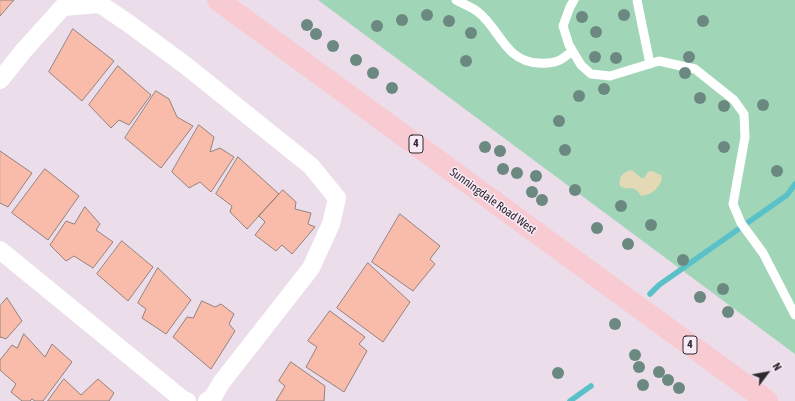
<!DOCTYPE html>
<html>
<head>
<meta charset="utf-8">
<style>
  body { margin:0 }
  #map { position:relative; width:795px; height:401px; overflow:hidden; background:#ebddea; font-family:"Asap Condensed",sans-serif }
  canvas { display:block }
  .north { position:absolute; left:747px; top:353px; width:40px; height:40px; -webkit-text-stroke:3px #f8ebf8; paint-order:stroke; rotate:58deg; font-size:11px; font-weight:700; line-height:16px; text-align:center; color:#2f2a2f }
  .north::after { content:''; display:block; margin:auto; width:14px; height:18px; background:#2f2a2f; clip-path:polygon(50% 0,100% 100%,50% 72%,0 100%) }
</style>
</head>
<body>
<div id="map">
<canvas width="795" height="401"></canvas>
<div class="north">N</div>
</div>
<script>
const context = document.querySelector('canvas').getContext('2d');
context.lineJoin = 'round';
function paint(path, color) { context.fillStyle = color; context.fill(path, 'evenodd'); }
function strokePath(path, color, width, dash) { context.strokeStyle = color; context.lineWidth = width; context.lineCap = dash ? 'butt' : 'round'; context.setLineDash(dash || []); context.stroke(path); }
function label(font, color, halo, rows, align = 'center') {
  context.font = font + ' "Asap Condensed",sans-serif'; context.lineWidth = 3; context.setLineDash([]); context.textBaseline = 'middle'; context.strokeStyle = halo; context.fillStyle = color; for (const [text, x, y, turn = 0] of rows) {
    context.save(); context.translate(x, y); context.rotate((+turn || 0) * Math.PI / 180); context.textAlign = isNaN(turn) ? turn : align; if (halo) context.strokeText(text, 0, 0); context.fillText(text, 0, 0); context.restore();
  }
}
const green = new Path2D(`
  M318,0H795V354Z`);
const sand = new Path2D(`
  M632,170L641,178H644L648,172L652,171L661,175L662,179C659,188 652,195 641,196C633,183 630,192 620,186C618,178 623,171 632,170Z`);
const stream = new Path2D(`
  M650,294L659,285L787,195L795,184
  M570,401L591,386`);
const building = new Path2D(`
  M0,0H14L0,16Z
  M73,29L114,61L82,101L49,72Z
  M118,66L151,95L129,125L119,120L111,128L89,105Z
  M156,91L169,99L177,117L193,126L161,168L125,138Z
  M199,125L214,137L210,152L220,148L234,157L211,192L200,182L189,188L172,172Z
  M0,151L32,173L8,207L0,203Z
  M238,157L279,194L247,229L230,212L232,206L216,194Z
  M45,169L79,196L48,240L12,213Z
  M283,190L296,202L295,209L311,213L308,224L315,227L292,254L282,245L276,251L255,235L265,222L259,216Z
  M85,207L100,224L96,230L113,242L93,268L74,256L66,261L50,245L66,221L74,224Z
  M400,214L440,246L430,259L435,264L413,291L372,262Z
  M122,241L153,267L128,301L97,274Z
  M368,263L410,302L383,342L337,308Z
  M158,268L191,300L166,334L142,318L146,309L138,303Z
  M7,298L22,321L6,339L1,337L0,338V306Z
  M202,301L215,307L221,304L234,314L229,324L235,331L211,369L173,337L187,317L193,318Z
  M330,311L365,337L359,344L367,351L344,392L306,367L317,347L308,341Z
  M24,334L45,357L52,344L72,362L43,401H35L32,399L30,401H22L11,392L16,384L0,370V360L12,345L17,348Z
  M291,362L325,386L324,401H276L285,386L279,381Z
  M64,379L81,395L98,379L114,393L109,401H48Z`);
const service = new Path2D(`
  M456,0C463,4 472,7 478,12C500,29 505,62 539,63C555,64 561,61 572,51
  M574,0L570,7L563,26L569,45L581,65L591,74L610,76L659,61L695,69L734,100L744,114L745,137L733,204L741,223L763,253L795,315
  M637,0L650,64`);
const minor = new Path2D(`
  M0,80L25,49L63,7L100,4L128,23L185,65L311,166L337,198L331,224L311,268L221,383L213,397L207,401
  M0,250L182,399L187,401`);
const primary = new Path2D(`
  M218,0L767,401`);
const trees = [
  [427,15],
  [624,15],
  [582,17],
  [402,20],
  [449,21],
  [703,21],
  [307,25],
  [377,26],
  [596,32],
  [471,33],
  [316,34],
  [333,46],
  [595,57],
  [689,57],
  [616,58],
  [356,60],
  [466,61],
  [373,73],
  [685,73],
  [392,88],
  [604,89],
  [579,96],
  [700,98],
  [763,105],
  [724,106],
  [559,121],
  [485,147],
  [724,147],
  [565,150],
  [500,151],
  [503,169],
  [777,171],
  [517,173],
  [536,176],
  [575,190],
  [532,192],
  [542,200],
  [621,206],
  [651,225],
  [597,228],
  [628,244],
  [683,260],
  [723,289],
  [700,297],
  [728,312],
  [615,324],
  [635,355],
  [639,367],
  [659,372],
  [558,373],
  [668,380],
  [643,385],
  [679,388]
];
const shields = [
  [416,144,14],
  [690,345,14]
];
const shieldNames = [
  ["4",416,144],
  ["4",690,345]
];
const streetNames = [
  ["Sunningdale Road West",493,201,36]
];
paint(green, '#a1d5b8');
paint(sand, '#e3d9b4');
strokePath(stream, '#5ac1c9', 5.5);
paint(building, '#fabcaa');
strokePath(building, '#93817c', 1);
strokePath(service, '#fff', 9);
strokePath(minor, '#fff', 18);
strokePath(primary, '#f8cbd2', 22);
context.fillStyle = '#6b8980';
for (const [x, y] of trees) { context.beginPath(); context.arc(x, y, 6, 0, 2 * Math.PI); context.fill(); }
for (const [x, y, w] of shields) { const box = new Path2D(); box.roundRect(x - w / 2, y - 9, w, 18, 3); context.fillStyle = '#f8ebf8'; context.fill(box); strokePath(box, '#2f2a2f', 1); }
label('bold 11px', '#2f2a2f', null, shieldNames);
label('12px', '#2f2a2f', '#f8ebf8', streetNames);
</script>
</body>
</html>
